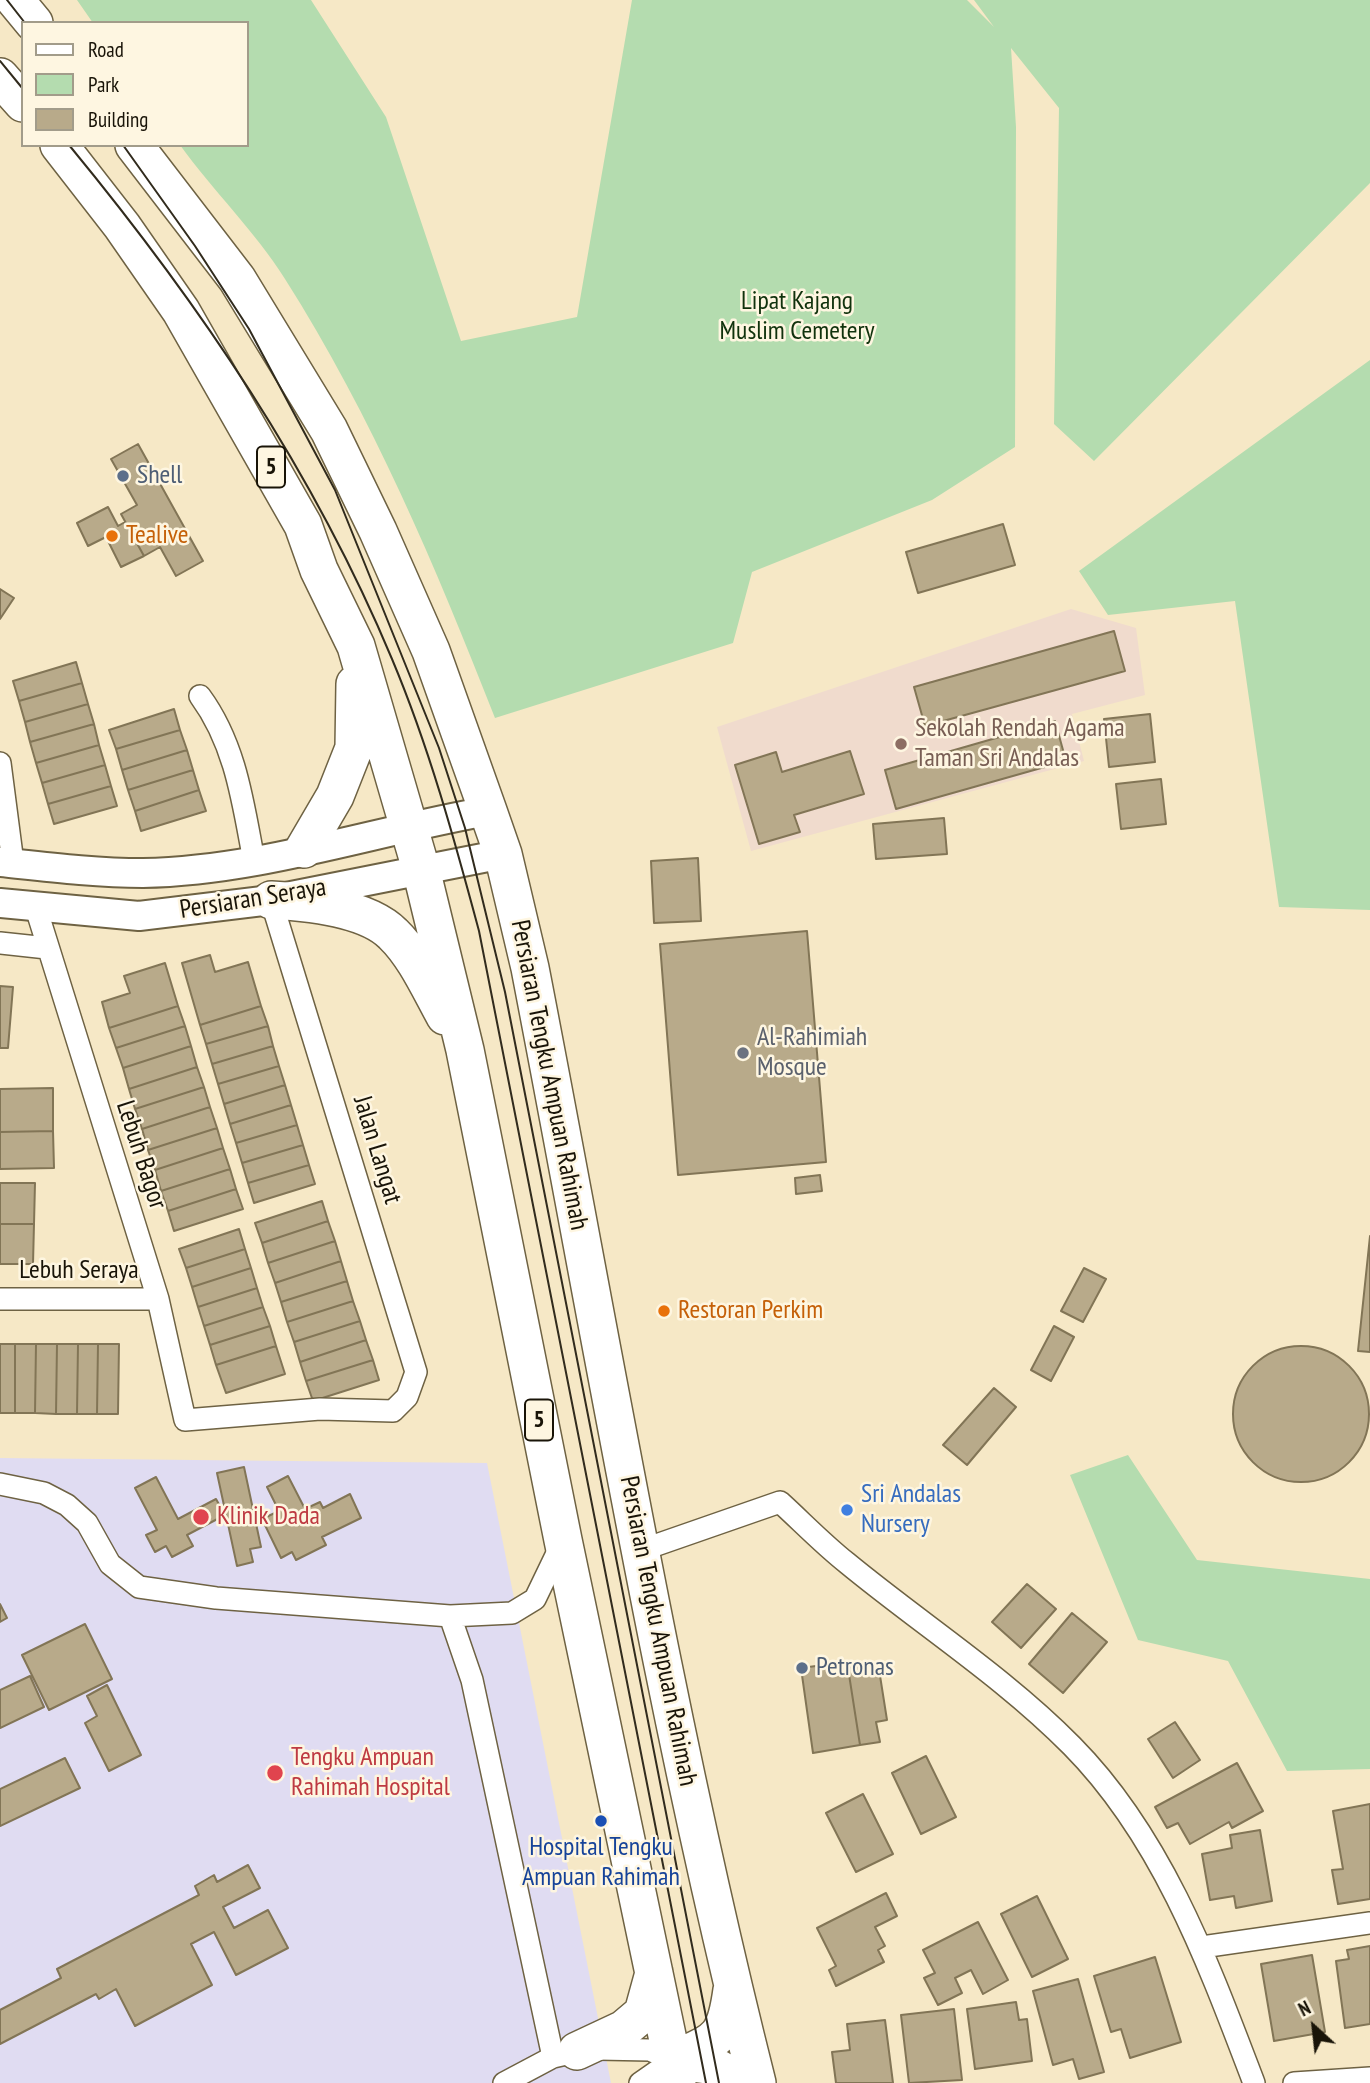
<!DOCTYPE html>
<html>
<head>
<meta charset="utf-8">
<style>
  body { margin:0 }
  #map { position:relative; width:1370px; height:2083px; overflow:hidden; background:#f6e8c6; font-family:"PT Sans Narrow",sans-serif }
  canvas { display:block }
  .legend { position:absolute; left:21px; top:21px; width:228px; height:126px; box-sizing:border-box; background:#fef6e1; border:2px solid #a29c8a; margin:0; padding:9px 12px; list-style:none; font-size:21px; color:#191408 }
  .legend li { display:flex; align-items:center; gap:14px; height:35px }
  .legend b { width:35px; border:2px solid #a29c8a }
  .north { position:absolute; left:1279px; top:1992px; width:70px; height:70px; -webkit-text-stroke:5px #fef6e1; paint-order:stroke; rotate:333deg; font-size:19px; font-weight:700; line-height:28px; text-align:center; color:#191408 }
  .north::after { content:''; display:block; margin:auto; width:24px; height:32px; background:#191408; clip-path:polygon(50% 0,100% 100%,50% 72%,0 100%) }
</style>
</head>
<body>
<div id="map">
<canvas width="1370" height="2083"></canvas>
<ul class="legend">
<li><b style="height:9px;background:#fff"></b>Road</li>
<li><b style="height:19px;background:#b4dcaf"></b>Park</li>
<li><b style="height:19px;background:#b8aa8a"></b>Building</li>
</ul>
<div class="north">N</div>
</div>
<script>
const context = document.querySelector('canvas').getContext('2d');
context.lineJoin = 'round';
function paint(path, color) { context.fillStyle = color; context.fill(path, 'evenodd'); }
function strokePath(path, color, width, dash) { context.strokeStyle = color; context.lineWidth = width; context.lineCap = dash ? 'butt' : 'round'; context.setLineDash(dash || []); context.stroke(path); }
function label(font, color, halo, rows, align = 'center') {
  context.font = font + ' "PT Sans Narrow",sans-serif'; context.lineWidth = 5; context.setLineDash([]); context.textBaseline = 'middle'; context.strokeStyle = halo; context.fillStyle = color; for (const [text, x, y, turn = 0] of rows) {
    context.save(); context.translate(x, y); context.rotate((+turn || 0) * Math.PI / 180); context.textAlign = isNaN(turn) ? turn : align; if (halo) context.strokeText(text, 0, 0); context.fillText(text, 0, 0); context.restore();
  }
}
const education = new Path2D(`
  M1071,609L1136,628L1145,695L1072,714L1084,761L751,851L717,727Z`);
const medical = new Path2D(`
  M0,1458L487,1463L611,2083H0Z`);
const green = new Path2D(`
  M77,0H311L386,117L461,341L577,317L632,0H967L994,27L974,0H1370V183L1094,461L1054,424L1059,108L1011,48L1016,127L1015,447L932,500L752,572L733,643L495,718C436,567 372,416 285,279C255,231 213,191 180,145H247V23H93Z
  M1370,360V910L1279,907L1235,601L1108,615L1079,571Z
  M1128,1455L1197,1560L1370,1579V1769L1287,1771L1228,1661L1138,1640L1070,1475Z`);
const building = new Path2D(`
  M138,444L203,561L176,576L160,547L144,556L121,514L137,505L111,459Z
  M108,507L118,526L125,522L144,556L121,567L106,537L88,546L77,523Z
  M1003,524L1015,565L918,593L906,552Z
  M0,589L14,598L0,619Z
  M1114,631L1125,671L925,726L914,687Z
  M76,662L82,683L19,701L13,681Z
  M82,683L88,704L25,722L19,701Z
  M88,704L94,724L30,742L25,722Z
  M174,709L180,730L116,749L109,730Z
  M1150,714L1155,762L1109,767L1104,719Z
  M1055,721L1066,761L896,809L885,770Z
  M94,724L99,745L36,763L30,742Z
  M180,730L187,750L122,770L116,749Z
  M99,745L105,765L42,783L36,763Z
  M187,750L193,770L128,790L122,770Z
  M850,751L864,794L794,815L800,832L759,844L735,765L776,752L782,772Z
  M105,765L111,786L48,804L42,783Z
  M193,770L199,790L135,811L128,790Z
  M1161,779L1166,824L1121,829L1116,784Z
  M111,786L117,806L54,824L48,804Z
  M199,790L206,811L141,831L135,811Z
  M944,818L947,854L876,859L873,824Z
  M698,858L701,921L654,923L651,861Z
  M807,931L826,1162L678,1175L660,944Z
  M210,955L215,972L248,962L261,1006L200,1025L182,963Z
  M165,963L178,1006L109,1028L102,1002L130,993L124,976Z
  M0,986L13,987L8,1048H0Z
  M178,1006L185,1026L116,1048L109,1028Z
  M261,1006L268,1026L206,1044L200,1025Z
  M185,1026L191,1046L123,1068L116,1048Z
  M268,1026L273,1046L212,1064L206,1044Z
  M191,1046L197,1067L129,1089L123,1068Z
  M273,1046L279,1066L218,1084L212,1064Z
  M279,1066L285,1085L224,1104L218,1084Z
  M197,1067L204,1087L135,1109L129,1089Z
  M285,1085L291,1105L230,1124L224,1104Z
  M204,1087L210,1107L142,1129L135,1109Z
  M53,1088V1131L0,1132V1089Z
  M291,1105L297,1125L236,1143L230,1124Z
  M210,1107L217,1128L148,1150L142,1129Z
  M297,1125L303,1145L242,1163L236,1143Z
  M217,1128L223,1148L155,1170L148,1150Z
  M53,1131L54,1168L0,1169V1132Z
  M303,1145L309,1165L248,1183L242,1163Z
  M223,1148L230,1169L161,1191L155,1170Z
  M309,1165L315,1184L254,1203L248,1183Z
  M230,1169L236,1189L168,1211L161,1191Z
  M820,1175L822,1191L796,1194L795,1178Z
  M0,1183H35L34,1224H0Z
  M236,1189L243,1209L174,1231L168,1211Z
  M322,1201L328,1221L262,1243L255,1223Z
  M328,1221L335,1241L268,1263L262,1243Z
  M0,1224H34L33,1264H0Z
  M239,1229L245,1249L186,1268L179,1249Z
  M1370,1236V1352L1358,1351Z
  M335,1241L341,1261L275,1283L268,1263Z
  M245,1249L251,1268L192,1287L186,1268Z
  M341,1261L347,1281L281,1302L275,1283Z
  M251,1268L257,1288L198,1307L192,1287Z
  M1084,1268L1106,1279L1083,1322L1061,1311Z
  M347,1281L353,1301L287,1322L281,1302Z
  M257,1288L263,1307L204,1326L198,1307Z
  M353,1301L360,1321L294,1342L287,1322Z
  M263,1307L270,1326L210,1345L204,1326Z
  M360,1321L366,1340L300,1362L294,1342Z
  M270,1326L276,1346L216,1365L210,1345Z
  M1054,1326L1074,1337L1051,1381L1031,1370Z
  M366,1340L373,1360L306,1381L300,1362Z
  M0,1344H15V1413H0Z
  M15,1344H36L35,1413H15Z
  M36,1344H57L56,1414L35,1413Z
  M57,1344H78L77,1414H56Z
  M78,1344H98L97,1414H77Z
  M98,1344H119L118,1414H97Z
  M276,1346L285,1374L226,1393L216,1365Z
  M1233 1414a68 68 0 1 1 136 0a68 68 0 1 1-136 0Z
  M373,1360L379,1380L313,1401L306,1381Z
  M994,1388L1016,1407L967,1465L943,1445Z
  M244,1467L261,1547L250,1549L253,1562L237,1566L217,1473Z
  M288,1476L305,1509L320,1502L323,1508L350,1494L361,1518L322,1537L326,1545L296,1560L292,1552L281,1558L262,1519L279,1511L267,1487Z
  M156,1477L178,1519L216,1499L225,1515L187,1535L193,1546L172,1557L166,1546L155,1552L146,1535L157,1530L135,1488Z
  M1027,1584L1056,1609L1021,1648L992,1622Z
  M0,1604L7,1618L0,1622Z
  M1072,1613L1107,1642L1063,1693L1029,1664Z
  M85,1624L112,1679L49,1710L22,1655Z
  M878,1663L887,1720L876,1722L880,1742L860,1745L848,1668Z
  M831,1664L832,1670L848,1668L860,1745L813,1753L801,1668Z
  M30,1676L44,1707L0,1728V1690Z
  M107,1685L141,1755L109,1771L85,1723L97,1716L87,1696Z
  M1175,1722L1200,1760L1173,1778L1148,1739Z
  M926,1756L956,1817L921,1834L892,1773Z
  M65,1758L80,1788L0,1826V1789Z
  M1237,1763L1263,1811L1232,1828L1229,1822L1190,1844L1178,1823L1167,1828L1155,1807Z
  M863,1794L893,1854L856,1872L826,1813Z
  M1370,1804V1899L1338,1904L1332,1870L1343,1869L1333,1811Z
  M1260,1830L1272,1901L1236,1908L1234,1896L1210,1900L1202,1854L1232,1848L1230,1835Z
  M248,1865L260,1888L223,1907L234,1928L268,1910L288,1948L236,1975L214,1932L191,1944L212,1985L135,2026L116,1989L99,1999L96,1994L0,2044V2010L61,1978L57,1969L199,1895L195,1886L214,1875L217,1882Z
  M886,1893L897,1916L875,1927L885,1946L878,1950L884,1962L836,1986L829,1970L836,1966L817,1928Z
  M1037,1896L1068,1959L1032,1977L1001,1914Z
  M978,1922L1008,1980L983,1994L971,1970L955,1978L962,1993L938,2005L924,1978L935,1973L923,1950Z
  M1370,1946V2024L1345,2028L1336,1961L1349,1959L1347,1950Z
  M1312,1955L1325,2032L1274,2041L1261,1964Z
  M1155,1957L1181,2042L1130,2058L1121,2029L1111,2032L1094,1976Z
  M1078,1979L1104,2072L1079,2079L1073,2059L1053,2065L1033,1991Z
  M1016,2002L1019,2020L1027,2019L1032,2061L975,2069L967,2009Z
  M954,2009L962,2080L909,2083L901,2015Z
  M885,2020L893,2083H836L832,2052L850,2050L847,2024Z`);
const street = new Path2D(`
  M200,696C236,745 243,803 254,861
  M0,763L13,863
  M36,908L158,1299L185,1420L320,1409L393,1411L407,1397L416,1372L271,900
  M0,943L47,948
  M0,1299H158
  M0,1484L44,1493L67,1505L87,1523L110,1564L139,1587L216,1598L450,1616L512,1613L535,1599L562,1543
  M642,1550L780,1502C802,1522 823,1544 847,1563C921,1624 1004,1677 1072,1746C1163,1838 1209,1965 1254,2083
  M450,1616L472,1680L553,2057
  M1202,1947L1370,1923
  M598,2049L650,2050L673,2060L640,2083
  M504,2083L553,2057L566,2054
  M1294,2083L1370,2078`);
const secondary = new Path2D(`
  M0,862C47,867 96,873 143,873C259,871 374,831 488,811
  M0,903L139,916L271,900L503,854`);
const highway = new Path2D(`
  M15,0L34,23
  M0,77L23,103
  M59,145L122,226L181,311L303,525L319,570L356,646L421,869L465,1050L563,1540L677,2083
  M134,145L237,279L329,430L378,531L431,651L488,811L503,854L530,968C602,1340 664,1715 757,2083
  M304,849L335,796L354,748L355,684
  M271,900C307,902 366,907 393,934C415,955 430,989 445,1016
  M577,2051L624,2029L643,2013L654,1973
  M673,2060C717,2040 725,2041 732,1990
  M673,2060L714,2066L743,2083`);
const tram = new Path2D(`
  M7,0L25,23
  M0,61L23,89
  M69,145C199,303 313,470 392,659C429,747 454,838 479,931L706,2083
  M123,145L195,246L249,329L335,490L439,748L465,828L505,992L719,2083`);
const markers = [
  [123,476,7,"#5c6f8a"],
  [112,536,7,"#e8710a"],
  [901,744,7,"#8d6e63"],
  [743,1053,7,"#6b7280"],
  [664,1311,7,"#e8710a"],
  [847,1510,7,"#3f7fe0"],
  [201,1517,9,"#e0444e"],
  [802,1668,7,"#5c6f8a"],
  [275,1773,9,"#e0444e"],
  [601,1821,7,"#1a4fb4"]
];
const shields = [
  [271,467,28],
  [539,1420,28]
];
const shieldNames = [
  ["5",271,467],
  ["5",539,1420]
];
const parkNames = [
  ["Lipat Kajang",797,302],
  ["Muslim Cemetery",797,332]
];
const serviceNames = [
  ["Shell",137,476],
  ["Petronas",816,1668]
];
const foodNames = [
  ["Tealive",126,536],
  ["Restoran Perkim",678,1311]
];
const educationNames = [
  ["Sekolah Rendah Agama",915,729],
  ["Taman Sri Andalas",915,759]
];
const streetNames = [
  ["Persiaran Seraya",253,899,-9],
  ["Persiaran Tengku Ampuan Rahimah",549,1075,79],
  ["Jalan Langat",377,1150,73],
  ["Lebuh Bagor",141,1155,72],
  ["Lebuh Seraya",79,1271],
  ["Persiaran Tengku Ampuan Rahimah",658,1631,79]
];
const worshipNames = [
  ["Al-Rahimiah",757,1038],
  ["Mosque",757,1068]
];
const shopNames = [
  ["Sri Andalas",861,1495],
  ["Nursery",861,1525]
];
const healthNames = [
  ["Klinik Dada",217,1517],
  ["Tengku Ampuan",291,1758],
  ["Rahimah Hospital",291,1788]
];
const transitNames = [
  ["Hospital Tengku",601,1848],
  ["Ampuan Rahimah",601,1878]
];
paint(education, '#f0dbcd');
paint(medical, '#e0dcf2');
paint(green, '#b4dcaf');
paint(building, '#b8aa8a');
strokePath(building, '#827556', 2);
strokePath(street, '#6e6243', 24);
strokePath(secondary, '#6e6243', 32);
strokePath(highway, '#6e6243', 40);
strokePath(street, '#fff', 21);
strokePath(secondary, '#fff', 28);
strokePath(highway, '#fff', 37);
strokePath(tram, '#312b1d', 2);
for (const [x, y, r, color] of markers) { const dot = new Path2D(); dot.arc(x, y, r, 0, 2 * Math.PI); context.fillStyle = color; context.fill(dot); strokePath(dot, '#fef6e1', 2.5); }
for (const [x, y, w] of shields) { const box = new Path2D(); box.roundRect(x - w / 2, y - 20.5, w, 41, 5); context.fillStyle = '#fef6e1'; context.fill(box); strokePath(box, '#191408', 2); }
label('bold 24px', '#191408', null, shieldNames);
label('26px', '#10320c', '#fef6e1', parkNames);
label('26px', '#4e5e75', '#fef6e1', serviceNames, 'left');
label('26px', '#c56008', '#fef6e1', foodNames, 'left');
label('26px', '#785e54', '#fef6e1', educationNames, 'left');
label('26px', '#191408', '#fef6e1', streetNames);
label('26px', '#5b616d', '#fef6e1', worshipNames, 'left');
label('26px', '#366cbe', '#fef6e1', shopNames, 'left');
label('26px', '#be3a42', '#fef6e1', healthNames, 'left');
label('26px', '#164399', '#fef6e1', transitNames);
</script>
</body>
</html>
